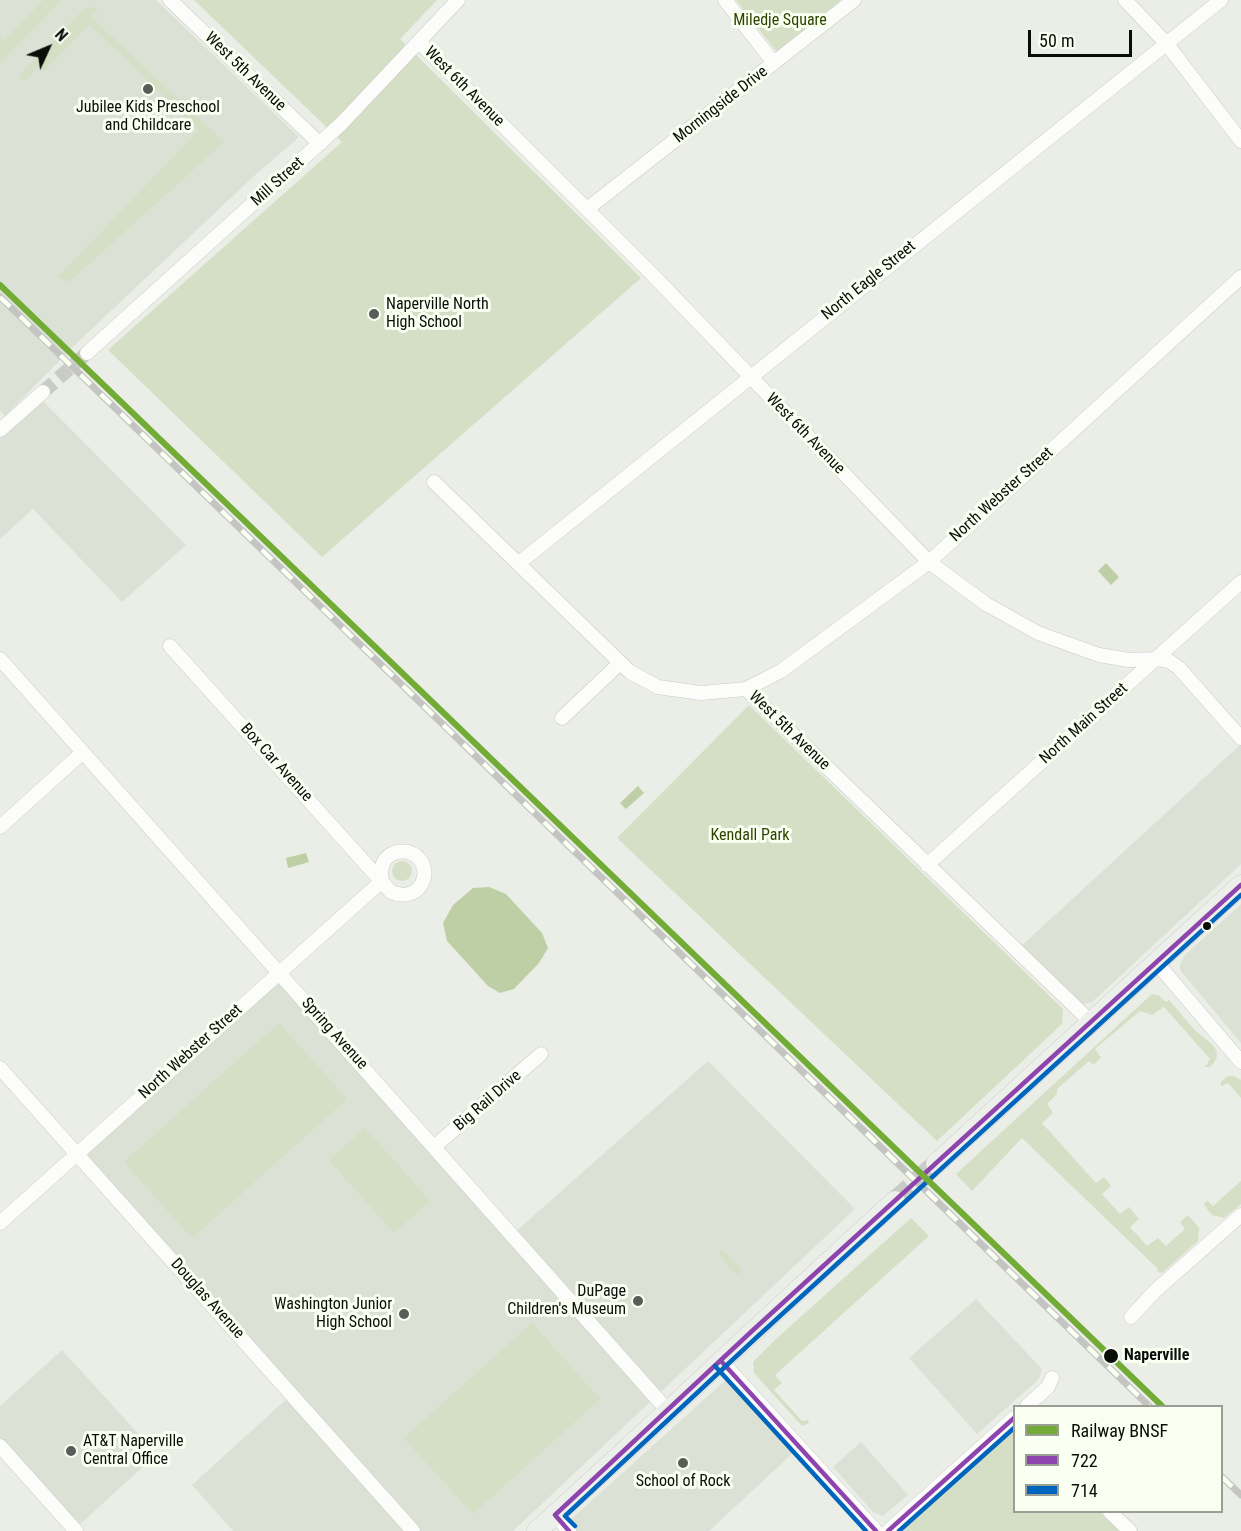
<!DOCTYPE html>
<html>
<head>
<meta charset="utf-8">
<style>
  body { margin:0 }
  #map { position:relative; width:1241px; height:1531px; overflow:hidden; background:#ebeee7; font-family:"Roboto Condensed",sans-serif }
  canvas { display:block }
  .legend { position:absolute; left:1013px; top:1405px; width:210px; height:108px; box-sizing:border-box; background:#f9fff1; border:2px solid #9a9e94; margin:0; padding:8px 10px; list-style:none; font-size:18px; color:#0b0d09 }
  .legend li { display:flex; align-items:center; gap:12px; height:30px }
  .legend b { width:30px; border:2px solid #9a9e94 }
  .north { position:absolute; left:18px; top:18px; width:60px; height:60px; -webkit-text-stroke:4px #f9fff1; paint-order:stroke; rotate:46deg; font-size:16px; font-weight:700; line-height:24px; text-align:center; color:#0b0d09 }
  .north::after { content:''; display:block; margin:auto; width:21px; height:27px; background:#0b0d09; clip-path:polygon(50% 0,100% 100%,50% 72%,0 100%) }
  .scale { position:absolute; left:1028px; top:30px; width:104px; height:27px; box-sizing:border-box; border:3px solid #0b0d09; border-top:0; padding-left:8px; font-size:18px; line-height:21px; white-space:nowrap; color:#0b0d09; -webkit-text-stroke:4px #f9fff1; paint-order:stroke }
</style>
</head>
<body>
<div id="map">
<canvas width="1241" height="1531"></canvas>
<ul class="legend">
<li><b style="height:8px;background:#72ab35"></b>Railway BNSF</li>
<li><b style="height:8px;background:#8e44ad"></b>722</li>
<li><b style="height:8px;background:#0065bd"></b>714</li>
</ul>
<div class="north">N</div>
<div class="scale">50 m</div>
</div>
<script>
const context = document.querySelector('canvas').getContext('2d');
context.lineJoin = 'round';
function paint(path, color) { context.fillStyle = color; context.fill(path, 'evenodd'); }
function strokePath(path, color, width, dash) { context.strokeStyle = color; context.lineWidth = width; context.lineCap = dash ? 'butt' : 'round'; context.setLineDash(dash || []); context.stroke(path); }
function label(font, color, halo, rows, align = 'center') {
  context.font = font + ' "Roboto Condensed",sans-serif'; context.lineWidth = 6; context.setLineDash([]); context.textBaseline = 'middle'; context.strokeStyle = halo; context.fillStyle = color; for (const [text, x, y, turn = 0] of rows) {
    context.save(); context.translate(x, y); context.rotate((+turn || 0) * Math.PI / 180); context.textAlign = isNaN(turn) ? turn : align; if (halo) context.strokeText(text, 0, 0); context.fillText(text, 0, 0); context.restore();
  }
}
const built = new Path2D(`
  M0,0H156L299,137L254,176L80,340L5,416L0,411Z
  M42,400L186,545L122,602L33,509L0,539V438Z
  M1241,744V864L1092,1002L1083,1004L1019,948Z
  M1241,904V1043L1180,970V964L1186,954Z
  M281,973L513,1234L708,1061L855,1209L513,1531H233L192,1485L292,1394L79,1153Z
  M976,1299L1042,1369L1039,1379L977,1434L909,1358Z
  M62,1350L157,1454L76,1528L0,1443V1406Z
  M728,1378L793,1453L709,1531H558Z
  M861,1442L908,1495L883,1516L873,1512L833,1467Z`);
const green = new Path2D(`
  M43,0H62L0,63V36L5,40Z
  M194,0H437L400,39L641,278L322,557L108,350L342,142Z
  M736,0H841L777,52Z
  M90,7L98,9L91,17L224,142L70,281H65L58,277L199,130L89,24L45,70L44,71L39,66L25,80H20V75L80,13Z
  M749,705L1063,1009L1062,1024L937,1141L617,838Z
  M392 871a10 10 0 1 1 20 0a10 10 0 1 1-20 0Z
  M1152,994L1158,995L1166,1002L1169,1000C1177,1009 1184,1018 1192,1027C1202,1039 1230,1049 1210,1067H1205L1210,1059L1164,1007L1152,1015L1140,1011L1095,1049L1101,1058L1093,1065L1089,1061L1057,1089V1094L1047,1104L1053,1113L1042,1123L1096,1183L1104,1177L1111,1186L1102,1194L1120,1214L1129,1207L1139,1219L1130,1227L1147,1246L1158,1238L1166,1246L1185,1229L1180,1222L1188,1215L1199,1228L1198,1241L1162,1273L1156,1271L1158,1269L1022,1138L972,1191L956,1174Z
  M279,1023L347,1099L192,1238L124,1162Z
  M1228,1076H1234L1241,1080V1098L1228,1083L1221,1086V1082Z
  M365,1128L430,1201L394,1233L329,1160Z
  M1241,1181V1204L1224,1218L1212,1215L1204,1205L1205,1202L1208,1201L1213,1206Z
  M911,1218L929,1236L775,1375L782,1383L774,1390L802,1421L808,1420L809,1423L802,1426L754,1373L753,1362L777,1338Z
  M720,1250L724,1251L740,1268V1273L736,1274L720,1256Z
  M532,1323L600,1399L473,1514L404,1438Z
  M1014,1429V1512H1100L1121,1531H904L905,1527Z`);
const water = new Path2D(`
  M1106,563L1119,577L1111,585L1098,571Z
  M638,786L644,793L626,809L620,803Z
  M306,853L309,862L288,868L286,858Z
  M489,887L506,894L542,933L548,948L539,963L514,989L500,993L488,986L447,941L443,923L453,905L473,888Z`);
const streetTunnel = new Path2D(`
  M43,392L87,353`);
const secondaryTunnel = new Path2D(`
  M895,1201L936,1164`);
const street = new Path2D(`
  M170,0L320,144
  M725,0L774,63
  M1125,0L1166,43L1241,141
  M419,42L647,269L929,562L986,604L1038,633L1099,655L1129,660L1157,659L1169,661L1179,668L1241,738
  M587,209L854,0
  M87,353L341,124L458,0
  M0,430L43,392
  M434,482L630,672L658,687L701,693L746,689L781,671L929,562L1241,277
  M519,563L1221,0
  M170,646L391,892C424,906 438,861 408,852C402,851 395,852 390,855C381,861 380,871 382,881
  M0,659L668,1411
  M746,689L1090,1021
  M562,718L620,663
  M0,827L83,752
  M927,865L1241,582
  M1156,962L1241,1062
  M0,1068L413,1531
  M434,1147L541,1054
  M0,1223L382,881
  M1131,1317L1155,1291L1241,1215
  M721,1361L876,1531
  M1027,1406L1048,1387L1052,1378
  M0,1446L76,1531
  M1110,1512L1130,1531
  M555,1515L569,1531
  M888,1531L1014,1418`);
const secondary = new Path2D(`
  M936,1164L1241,885
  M537,1531C658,1422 775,1310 895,1201`);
const rail = new Path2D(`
  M0,297L1149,1406
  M1222,1477L1241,1495`);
const bus1 = new Path2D(`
  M721,1361L876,1531
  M569,1531L555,1515L752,1331L1241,885
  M888,1531L1014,1418`);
const bus2 = new Path2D(`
  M715,1366L866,1531
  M575,1526L565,1516L757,1337L1241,895
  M899,1531L1014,1428`);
const rail1 = new Path2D(`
  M0,285L1162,1406`);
const markers = [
  [148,89,6,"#595c57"],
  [374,314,6,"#595c57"],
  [1207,926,5,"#0b0d09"],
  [638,1301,6,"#595c57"],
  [404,1314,6,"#595c57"],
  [1111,1356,8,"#0b0d09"],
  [71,1451,6,"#595c57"],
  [683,1463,6,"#595c57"]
];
const parkNames = [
  ["Miledje Square",780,21],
  ["Kendall Park",750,836]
];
const streetNames = [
  ["West 5th Avenue",245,72,44],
  ["West 6th Avenue",464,87,45],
  ["Morningside Drive",721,105,-38],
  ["Mill Street",278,182,-42],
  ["North Eagle Street",869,281,-39],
  ["West 6th Avenue",805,434,46],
  ["North Webster Street",1002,495,-42],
  ["North Main Street",1084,724,-42],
  ["West 5th Avenue",789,731,44],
  ["Box Car Avenue",276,763,48],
  ["Spring Avenue",334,1034,48],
  ["North Webster Street",191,1052,-42],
  ["Big Rail Drive",488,1101,-41],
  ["Douglas Avenue",207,1299,48]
];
const poiNames = [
  ["Jubilee Kids Preschool",148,108],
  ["and Childcare",148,126],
  ["Naperville North",386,305,"left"],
  ["High School",386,323,"left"],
  ["DuPage",626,1292,"right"],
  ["Children's Museum",626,1310,"right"],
  ["Washington Junior",392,1305,"right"],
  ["High School",392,1323,"right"],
  ["AT&T Naperville",83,1442,"left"],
  ["Central Office",83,1460,"left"],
  ["School of Rock",683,1482]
];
const stopNames = [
  ["Naperville",1124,1356]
];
paint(built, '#dbe1d4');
paint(green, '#d4dfc5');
paint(water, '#becfa5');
strokePath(streetTunnel, '#c9ccc6', 14, [14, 7]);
strokePath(secondaryTunnel, '#c9ccc6', 20, [20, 10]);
strokePath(street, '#c8cac4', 15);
strokePath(secondary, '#c8cac4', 21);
strokePath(street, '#fcfcfb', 14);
strokePath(secondary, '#edefea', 20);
strokePath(rail, '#c4c5c3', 7);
strokePath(rail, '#f9fff1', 4.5, [14]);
strokePath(bus1, '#8e44ad', 4.5);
strokePath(bus2, '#0065bd', 4.5);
strokePath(rail1, '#72ab35', 6);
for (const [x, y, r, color] of markers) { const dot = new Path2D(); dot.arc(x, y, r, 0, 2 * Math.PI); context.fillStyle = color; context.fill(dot); strokePath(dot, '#f9fff1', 2); }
label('16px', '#2f4301', '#f9fff1', parkNames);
label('16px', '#0b0d09', '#f9fff1', streetNames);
label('16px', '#0b0d09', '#f9fff1', poiNames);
label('bold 16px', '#0b0d09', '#f9fff1', stopNames, 'left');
</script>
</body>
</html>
